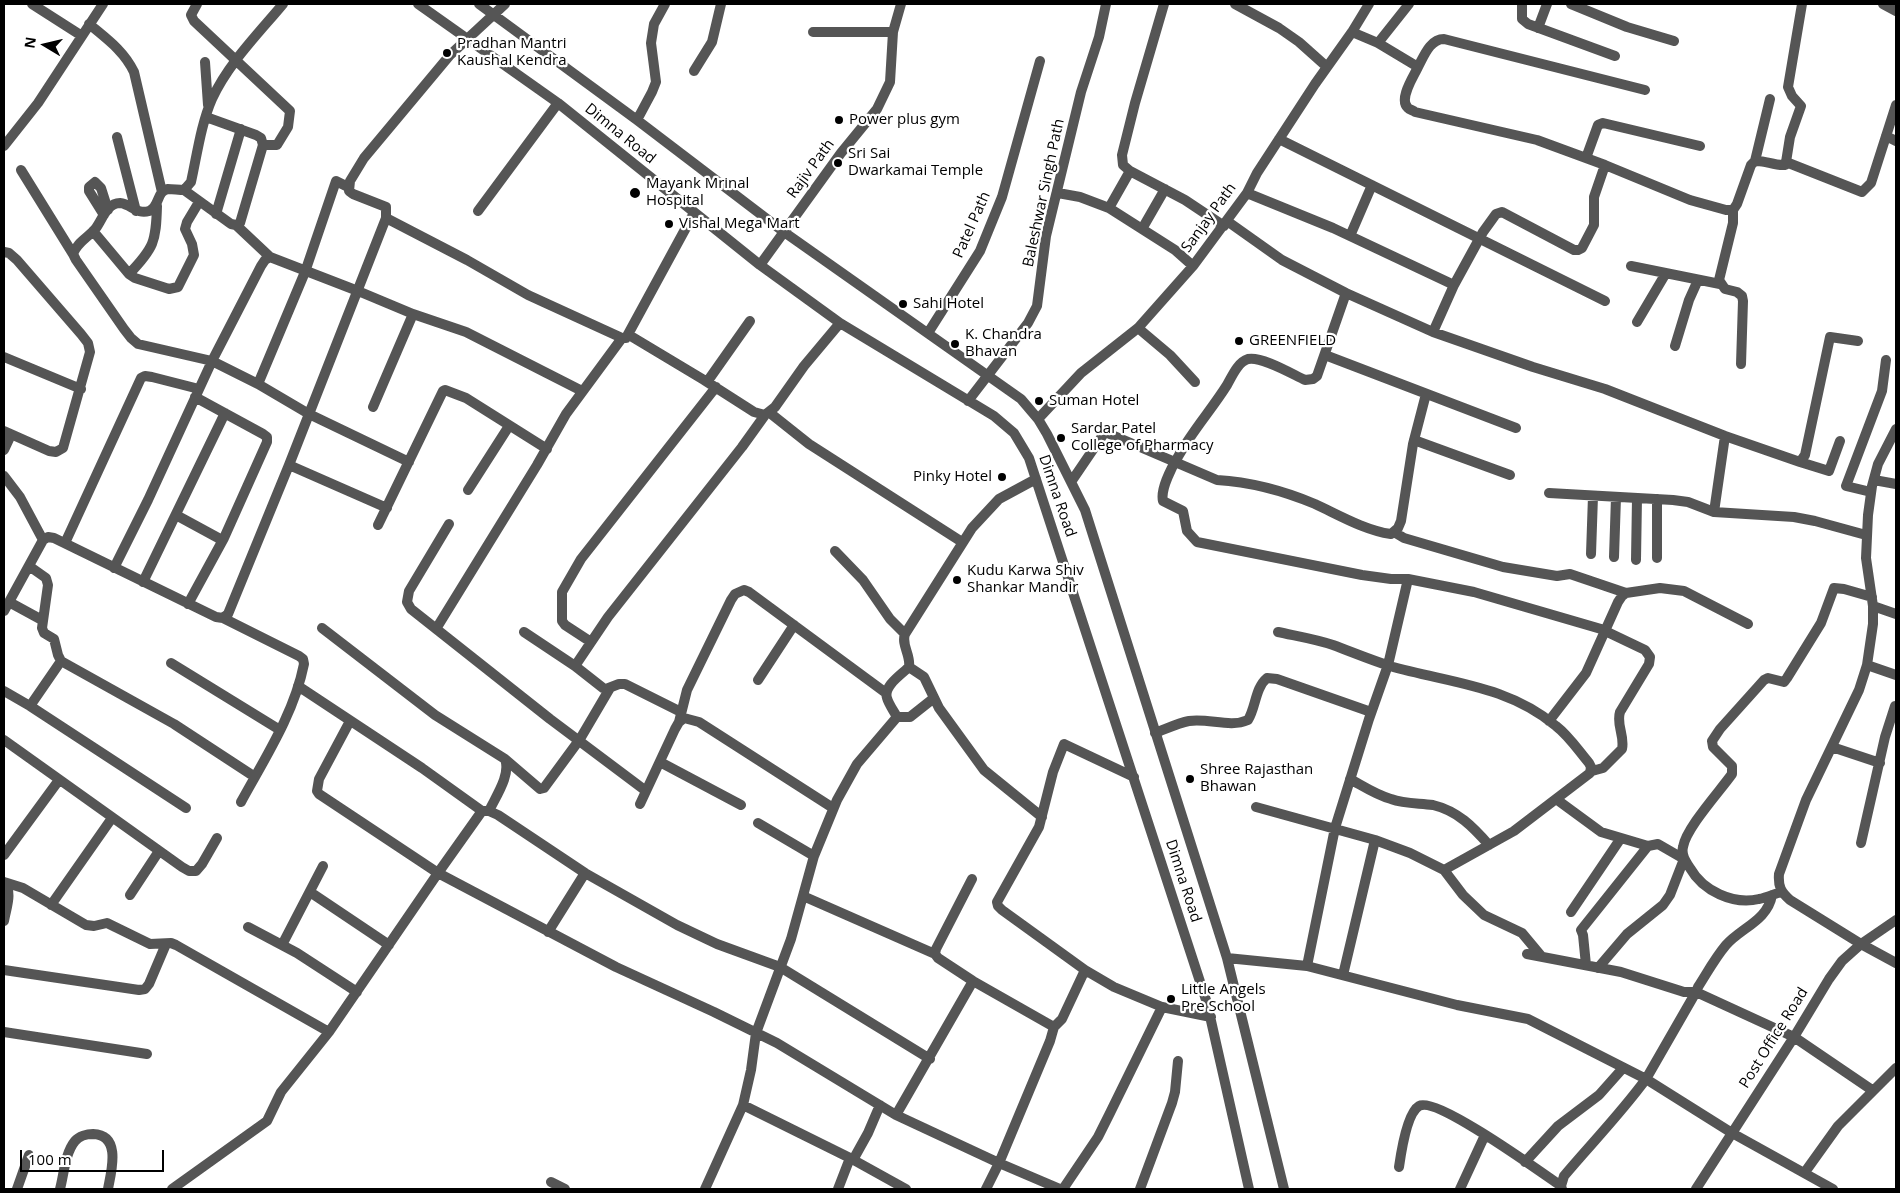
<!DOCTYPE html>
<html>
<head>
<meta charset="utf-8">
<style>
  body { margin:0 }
  #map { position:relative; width:1900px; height:1193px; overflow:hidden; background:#fff; font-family:"Open Sans",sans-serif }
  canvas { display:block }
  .frame { position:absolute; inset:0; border:5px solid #000; pointer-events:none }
  .north { position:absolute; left:20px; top:20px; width:50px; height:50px; -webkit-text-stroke:4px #fff; paint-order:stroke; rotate:279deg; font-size:14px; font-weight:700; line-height:20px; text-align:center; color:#000 }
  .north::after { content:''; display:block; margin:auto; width:18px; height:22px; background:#000; clip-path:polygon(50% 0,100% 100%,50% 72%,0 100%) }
  .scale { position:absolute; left:20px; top:1150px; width:144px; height:22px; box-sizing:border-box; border:2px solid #000; border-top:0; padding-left:6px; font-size:15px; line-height:18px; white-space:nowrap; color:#000; -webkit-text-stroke:4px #fff; paint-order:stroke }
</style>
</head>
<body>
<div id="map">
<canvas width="1900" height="1193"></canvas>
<div class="frame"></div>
<div class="north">N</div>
<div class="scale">100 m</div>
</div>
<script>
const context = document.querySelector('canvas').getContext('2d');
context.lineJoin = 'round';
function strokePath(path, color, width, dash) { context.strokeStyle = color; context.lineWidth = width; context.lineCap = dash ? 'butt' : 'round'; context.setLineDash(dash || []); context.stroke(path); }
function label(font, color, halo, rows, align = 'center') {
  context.font = font + ' "Open Sans",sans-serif'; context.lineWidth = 4.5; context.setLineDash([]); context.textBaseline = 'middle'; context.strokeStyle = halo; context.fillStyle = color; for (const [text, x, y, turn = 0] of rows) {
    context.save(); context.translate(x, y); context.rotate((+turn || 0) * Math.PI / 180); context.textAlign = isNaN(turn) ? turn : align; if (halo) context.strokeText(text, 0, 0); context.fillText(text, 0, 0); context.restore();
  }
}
const minor = new Path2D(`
  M32,4L82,36
  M197,4L191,15L194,21L290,111L288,127L277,145H263
  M283,4C258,34 228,64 212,99C201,124 197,155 191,182L184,190C179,190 173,189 168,189C156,191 160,207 149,211C137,215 131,204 120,203C107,203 102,220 96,228C89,237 77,242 73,254L76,260L124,329L131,338L138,344L212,361L258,384L309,414L409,462
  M418,4L558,103L760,265L840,323L994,416L1014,433L1029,458L1207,1003L1249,1189
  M479,4L637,120L784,232L1021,399L1038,419L1047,434L1085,510L1227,958L1284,1189
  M1164,4L1135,103L1122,155L1123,165L1130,171L1185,200L1224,226
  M1235,4L1279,28L1299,42L1327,67
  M1522,4V19L1528,24L1615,56
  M1571,4L1627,27L1674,41
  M1883,4L1896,11
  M89,24C107,39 124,51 134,72L162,192
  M1538,28L1547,4
  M813,32H893
  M1352,32L1378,43L1418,67C1414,76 1398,99 1408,108C1410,110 1413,110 1415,112L1537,140L1605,165L1690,200L1726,210H1733L1737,204L1751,165L1755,161C1765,160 1774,166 1785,165L1786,162L1790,137L1801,106L1792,96L1788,87L1802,4
  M1378,43L1409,4
  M205,62L208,105
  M1418,67C1424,56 1430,39 1444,39L1645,90
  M694,71L712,42L721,4
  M637,120L652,92L656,82L651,43L654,24L665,4
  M1886,136L1896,141
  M117,137L136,211
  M1279,139L1605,301
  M4,146L38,103L103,4
  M1586,158L1598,125L1603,123L1700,146
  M1755,161L1770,99
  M1786,162L1862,192L1871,183L1896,105
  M21,170L73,254
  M184,190L231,224L236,225L240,223L263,145L261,138L256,135L206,117
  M1058,193L1080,197L1109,208L1130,171
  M1247,193L1333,228L1454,285
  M1109,208L1175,250L1193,266
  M1733,210V223L1719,280L1725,289L1737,292L1742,296L1743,301L1741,364
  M478,211L558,103
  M216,214L241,129
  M104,215L89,191V187L95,182L101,188L108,210
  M386,218L467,260L528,295L622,338H626L694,213
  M1227,221L1282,260L1346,293L1433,332L1454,285L1483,232L1496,214L1502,212L1574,250H1578L1582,248L1594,225V197L1605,165
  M236,225L270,257
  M1142,229L1165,189
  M93,231L129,274L135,278L169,289L178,287L194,255L192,244L185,229L187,222L199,202
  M1350,236L1372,185
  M4,252L9,253L17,260L81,334L88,343L90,352L63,448L56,452L49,451L4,431
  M760,265L841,153L877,109L890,82L893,32L901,4
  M1631,266L1720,284
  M129,274C154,248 156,242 157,206
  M1346,293L1317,376L1313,379L1305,380C1292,374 1262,356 1248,359C1238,362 1232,376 1227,385C1212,409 1193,430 1179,455C1173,465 1160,489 1163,501L1183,511L1187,531L1197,542L1362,575L1391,579H1408L1474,592L1601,629L1645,650L1650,657L1649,664L1620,712C1616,725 1625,736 1622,749L1603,768L1592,771
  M1637,322L1666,273
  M1138,328L1170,355L1195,382
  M1433,332L1533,367L1605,389L1725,436L1800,462L1805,455L1830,337L1858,341
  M928,333L980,251L1002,197L1040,61
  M629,335L704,380L754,412L765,415L775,407L804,366L840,323
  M1675,346L1689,300L1698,280
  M1325,355L1516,428
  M4,357L81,389
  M707,382L750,321
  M258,384L305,272L336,181L348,187
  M968,401L1028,323L1037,306L1046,236L1081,92L1099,37L1106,4
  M373,407L413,314
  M770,413L809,444L962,542
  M1038,419L1081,373L1138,328L1193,266L1247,193L1257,173L1315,84L1352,32L1369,4
  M1896,429L1878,464L1872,486L1868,515L1866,558L1873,606V624L1867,665L1859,690L1806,800L1779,874C1778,887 1781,892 1790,900L1861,944L1896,963
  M1414,440L1510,475
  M4,450L11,435
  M1800,462L1829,471L1840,441
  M289,465L387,508
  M4,476L20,497L43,540
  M1874,480L1896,484
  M1071,482L1105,432L1217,480C1251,482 1284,491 1315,504C1339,515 1364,530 1391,534L1398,528L1401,521L1413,444L1426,394
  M468,490L509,426
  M1871,492L1846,486L1882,391L1886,360
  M1549,493L1673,500L1688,502L1714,512L1794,517L1815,521L1866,535
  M1657,499V558
  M1714,512L1725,436
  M176,515L222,540
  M449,524L409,591L407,602L411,609L550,719L646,791
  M378,525L443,391L445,390L466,398L547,449
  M1394,532L1404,538L1503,567L1557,576L1570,574L1626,593
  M65,543L141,378L145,376L152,377L199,389
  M835,551L863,580L890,619L905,634
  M1591,554L1593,496
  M1614,557L1616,497
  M1636,560L1637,498
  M29,566L46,578L48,585L42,628L44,633L54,639L58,655L61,661L174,724L255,777
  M114,568L148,500L212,361L261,266L265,260L270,257L358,291L413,314L466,332L582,391
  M143,582L225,413
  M9,602L42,620
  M188,604L224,538L267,442V437L263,434L195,397
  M1873,606L1896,614
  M4,611L43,540L48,537L54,538L216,617L223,618L228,614L289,465L386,218V207L353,194L349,191L350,181L364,158L450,55L505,4
  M223,618L299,656L303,659L304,664C294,714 265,758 241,802
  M322,628L435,715L505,759C511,775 496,796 489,811
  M436,629L537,465L566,414L622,338
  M524,632L575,666L603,688L606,689L619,684H625L681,712
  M1278,632C1296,636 1315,639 1333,645C1352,652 1371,660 1390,666C1449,683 1507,685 1556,726C1569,736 1578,750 1589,763L1591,767L1590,773L1514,831L1444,870
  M591,642L565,625L562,621V592L581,559L716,387
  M171,663L280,730
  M1867,665L1896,675
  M575,666L608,617L742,447L765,415
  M909,667L924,677L939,708L984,770L1042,817
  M758,680L794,625
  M298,686L422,768L482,811
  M4,691L30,706L186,808
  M30,706L61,661
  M897,717H910L934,698
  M350,721L319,779L317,791L319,794L438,873L482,811H489L498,815L585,873
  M1549,721L1586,673L1618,602L1622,596L1626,593L1660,588L1684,591L1748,624
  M679,722L687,690L731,600L735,594L744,590L749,592L886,693
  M1155,733C1166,729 1178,723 1189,721C1209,718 1230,728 1248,720C1256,707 1255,688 1267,678L1277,679L1371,712
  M4,740L182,867L189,871H196L202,864L217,838
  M1832,747L1880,763
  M505,759L540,789L544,788L580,739L610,688
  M660,762L741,805
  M1350,779C1363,786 1376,795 1391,799C1405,804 1419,803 1433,805C1458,811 1473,827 1489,845
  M1556,799L1601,832L1648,846L1658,844L1684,859L1670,895L1663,905L1627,934L1598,968
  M640,804L675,729L679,722L684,718L699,722L833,808
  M1256,807L1375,840L1343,975
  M758,823L814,856
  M1375,840L1410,853L1444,870L1463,895L1484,915L1522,933L1542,957
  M1861,843L1885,737L1895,706
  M4,855L59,780
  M4,882L23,888L86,925L94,926L107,923L150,944L171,943L176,945L329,1032
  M4,882C13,893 6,908 4,921
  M310,892L389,945
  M1781,892C1774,894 1766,898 1759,899C1733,905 1703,891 1690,868C1686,862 1681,855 1683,847C1686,828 1720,791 1732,774V766L1713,747L1712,741L1720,729L1764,680L1768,678L1784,682L1787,678L1821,623L1834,588L1844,589L1872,597
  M130,895L159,851
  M803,896L935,954
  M51,905L112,818
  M1571,912L1621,838
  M248,927L297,953L357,992
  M548,932L585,873L677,925L717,944L780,967L930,1059
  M282,945L323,866
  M1527,954L1621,972L1684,992H1696L1698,987C1707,973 1715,958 1726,945C1741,928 1768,920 1772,895
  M1227,958L1307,966L1457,1005L1528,1019L1646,1079C1621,1113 1591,1144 1564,1176L1561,1186L1562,1189
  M1586,965L1583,935L1581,930L1648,846
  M1307,966L1335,828L1369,719L1388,665L1408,579
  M4,970L139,990L145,989L149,984L166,944
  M1085,970L1002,910L998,906L997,902L1039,827L1053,772L1064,744L1134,777
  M1054,1027L1062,1019L1085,970L1114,987L1162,1007L1211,1017
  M4,1032L147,1054
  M743,1105L751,1070L756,1033L791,939L814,856L837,800L857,764L897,717C894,711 889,705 887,698C883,686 902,674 909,667C911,655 901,645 905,634L972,528L999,499L1036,479
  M896,1115L973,981
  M853,1160L868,1133L880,1105
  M1525,1162L1558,1126L1599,1095L1623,1068
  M1399,1167C1401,1153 1407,1113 1419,1106C1436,1096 1542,1173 1561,1186
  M1805,1172L1838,1126L1896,1068
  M551,1182L565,1189
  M17,1189L29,1155
  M60,1189C64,1174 65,1153 75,1141C79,1136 87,1134 93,1134C122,1135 111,1172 108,1189
  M172,1189L267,1121L281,1092L329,1032L438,873L616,967L714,1012L777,1043L896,1115L999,1163L1050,1041L1054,1027L973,981L938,958L935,954L936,949L972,879
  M705,1189L743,1105L850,1158L906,1189
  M838,1189L850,1158
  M986,1189L999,1163L1060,1189
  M1063,1189L1098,1137L1110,1113L1162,1007
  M1140,1189L1172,1103L1175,1092L1178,1061
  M1460,1189L1485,1135
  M1696,1189L1794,1037L1829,979L1842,961L1861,944L1896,920
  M1833,1189L1732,1133L1646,1079L1696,992L1794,1037L1872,1090`);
const markers = [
  [447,53,5,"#000"],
  [839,120,5,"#000"],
  [838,163,5,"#000"],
  [635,193,6,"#000"],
  [669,224,5,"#000"],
  [903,304,5,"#000"],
  [1239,341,5,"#000"],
  [955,344,5,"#000"],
  [1039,401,5,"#000"],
  [1061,438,5,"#000"],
  [1002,477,5,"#000"],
  [957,580,5,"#000"],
  [1190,779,5,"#000"],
  [1171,999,5,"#000"]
];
const poiNames = [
  ["Pradhan Mantri",457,44],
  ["Kaushal Kendra",457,61],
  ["Power plus gym",849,120],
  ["Sri Sai",848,154],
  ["Dwarkamai Temple",848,171],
  ["Mayank Mrinal",646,184],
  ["Hospital",646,201],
  ["Vishal Mega Mart",679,224],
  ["Sahi Hotel",913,304],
  ["K. Chandra",965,335],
  ["Bhavan",965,352],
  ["GREENFIELD",1249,341],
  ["Suman Hotel",1049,401],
  ["Sardar Patel",1071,429],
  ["College of Pharmacy",1071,446],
  ["Pinky Hotel",992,477,"right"],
  ["Kudu Karwa Shiv",967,571],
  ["Shankar Mandir",967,588],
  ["Shree Rajasthan",1200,770],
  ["Bhawan",1200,787],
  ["Little Angels",1181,990],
  ["Pre School",1181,1007]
];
const streetNames = [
  ["Dimna Road",620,134,39],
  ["Rajiv Path",811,169,-54],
  ["Baleshwar Singh Path",1044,193,-78],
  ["Sanjay Path",1209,218,-54],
  ["Patel Path",972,225,-66],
  ["Dimna Road",1057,496,71],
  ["Dimna Road",1183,881,72],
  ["Post Office Road",1774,1038,-58]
];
strokePath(minor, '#555', 10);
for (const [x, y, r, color] of markers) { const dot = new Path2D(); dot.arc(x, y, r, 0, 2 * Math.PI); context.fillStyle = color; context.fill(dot); strokePath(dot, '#fff', 2); }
label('15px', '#000', '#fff', poiNames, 'left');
label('15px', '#000', '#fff', streetNames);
</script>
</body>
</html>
